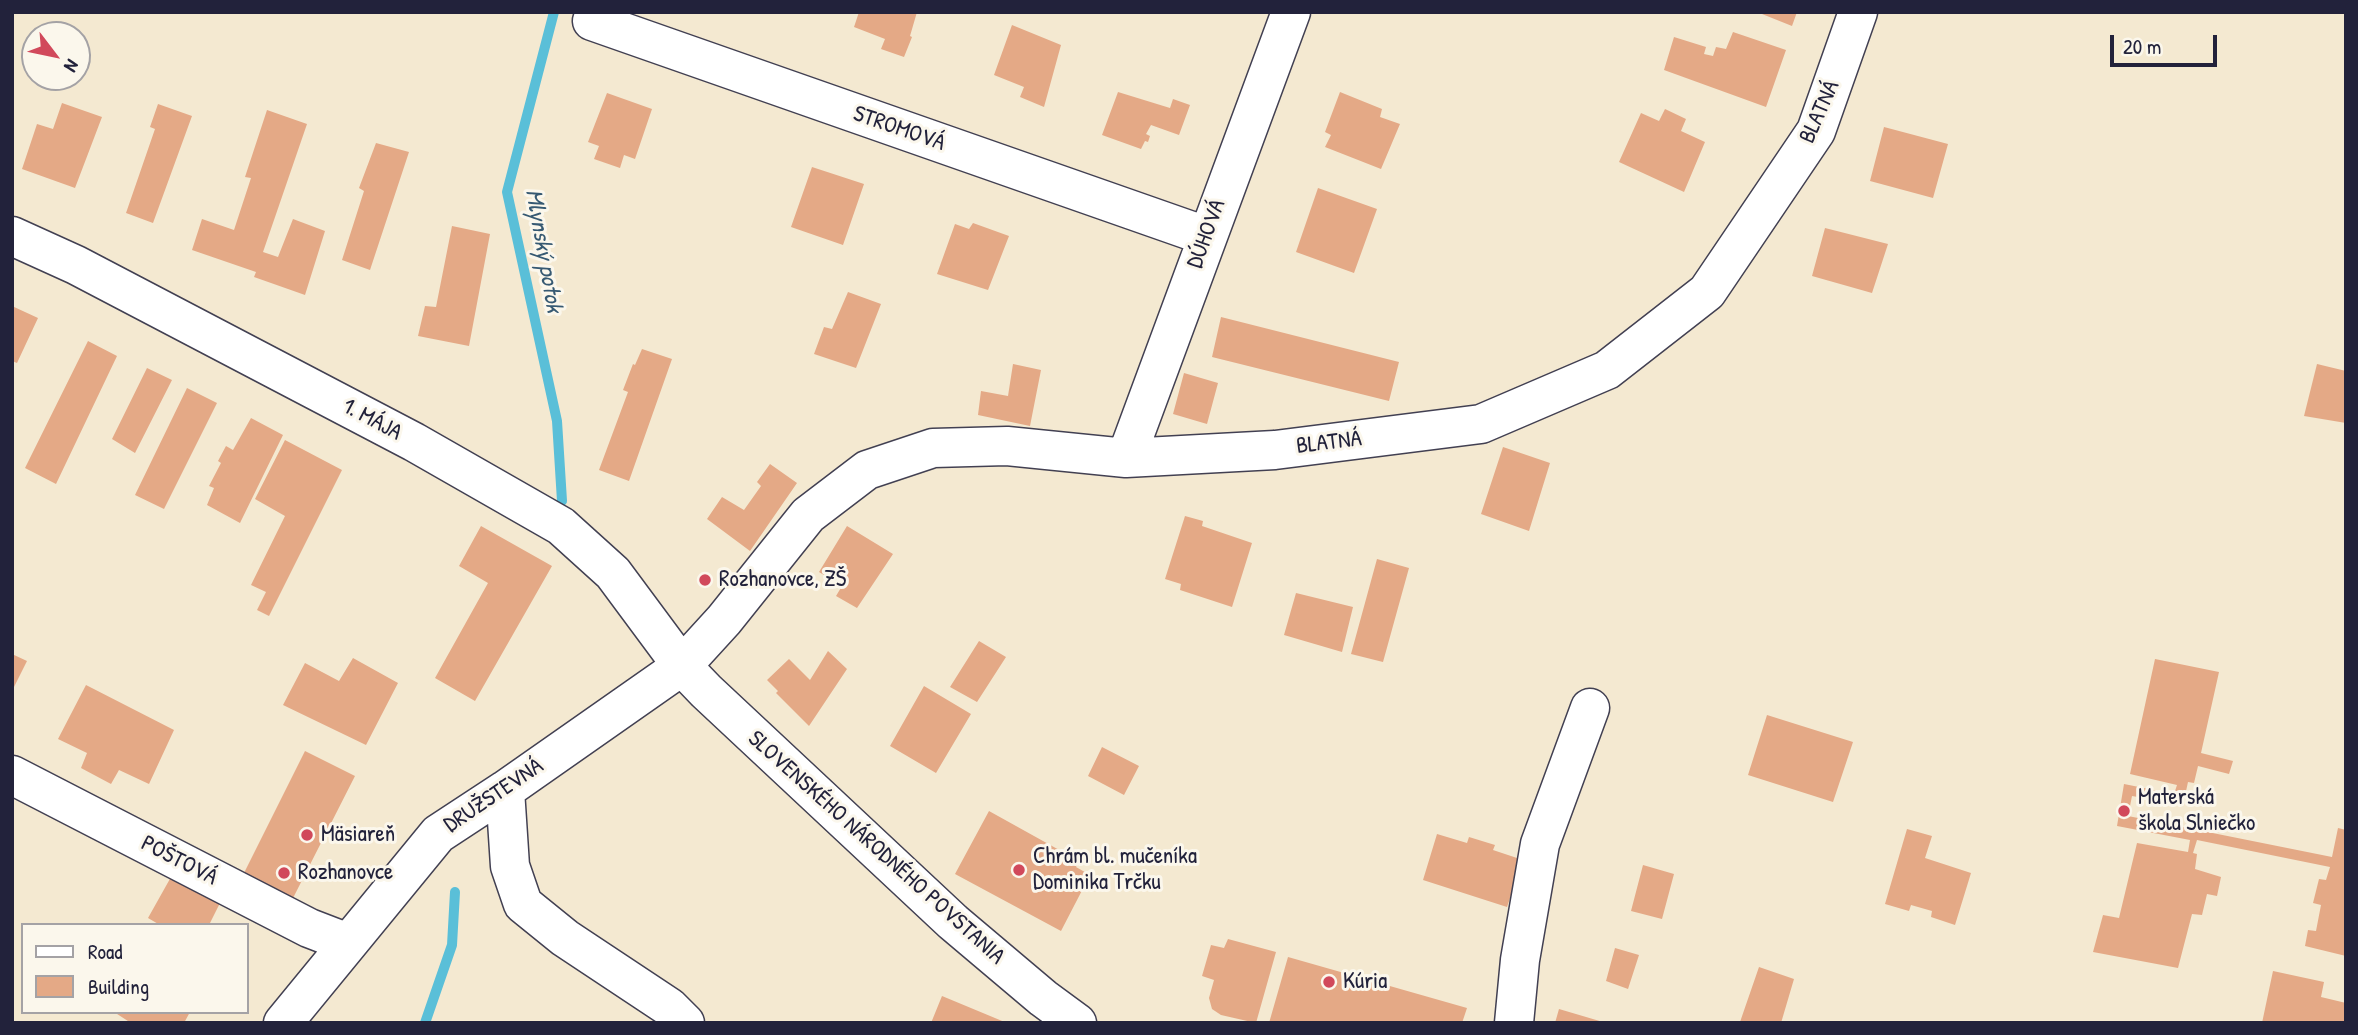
<!DOCTYPE html>
<html>
<head>
<meta charset="utf-8">
<style>
  body { margin:0 }
  #map { position:relative; width:2358px; height:1035px; overflow:hidden; background:#f4e9d1; font-family:"Patrick Hand",sans-serif }
  canvas { display:block }
  .frame { position:absolute; inset:0; border:14px solid #22223b; pointer-events:none }
  .legend { position:absolute; left:21px; top:923px; width:228px; height:91px; box-sizing:border-box; background:#fbf7ec; border:2px solid #a4a2a5; margin:0; padding:9px 12px; list-style:none; font-size:21px; color:#22223b }
  .legend li { display:flex; align-items:center; gap:14px; height:35px }
  .legend b { width:35px; border:2px solid #a4a2a5 }
  .north { position:absolute; left:21px; top:21px; width:70px; height:70px; box-sizing:border-box; background:#fbf7ec; border:2px solid #a4a2a5; border-radius:50%; rotate:122deg; font-size:19px; font-weight:700; line-height:28px; text-align:center; color:#22223b }
  .north::after { content:''; display:block; margin:auto; width:24px; height:32px; background:#d1495b; clip-path:polygon(50% 0,100% 100%,50% 72%,0 100%) }
  .scale { position:absolute; left:2110px; top:35px; width:107px; height:32px; box-sizing:border-box; border:4px solid #22223b; border-top:0; padding-left:9px; font-size:21px; line-height:24px; white-space:nowrap; color:#22223b; -webkit-text-stroke:5px #fbf7ec; paint-order:stroke }
</style>
</head>
<body>
<div id="map">
<canvas width="2358" height="1035"></canvas>
<div class="frame"></div>
<ul class="legend">
<li><b style="height:9px;background:#fff"></b>Road</li>
<li><b style="height:19px;background:#e4a986"></b>Building</li>
</ul>
<div class="north">N</div>
<div class="scale">20 m</div>
</div>
<script>
const context = document.querySelector('canvas').getContext('2d');
context.lineJoin = 'round';
function strokePath(path, color, width, dash) { context.strokeStyle = color; context.lineWidth = width; context.lineCap = dash ? 'butt' : 'round'; context.setLineDash(dash || []); context.stroke(path); }
function paint(path, color) { context.fillStyle = color; context.fill(path, 'evenodd'); }
function label(font, color, halo, rows, align = 'center') {
  context.font = font + ' "Patrick Hand",sans-serif'; context.lineWidth = 6; context.setLineDash([]); context.textBaseline = 'middle'; context.strokeStyle = halo; context.fillStyle = color; for (const [text, x, y, turn = 0] of rows) {
    context.save(); context.translate(x, y); context.rotate((+turn || 0) * Math.PI / 180); context.textAlign = isNaN(turn) ? turn : align; if (halo) context.strokeText(text, 0, 0); context.fillText(text, 0, 0); context.restore();
  }
}
const stream = new Path2D(`
  M554,12L507,192L557,421L562,501
  M425,1023L452,945L455,892`);
const building = new Path2D(`
  M859,12H917L910,36L912,37L904,57L881,49L885,39L854,27Z
  M1757,12H1797L1792,26Z
  M1012,25L1061,45L1044,107L1020,97L1024,87L994,75Z
  M1733,32L1786,50L1766,107L1664,70L1674,37L1706,47L1704,54L1713,56L1716,47L1726,49Z
  M1118,92L1170,108L1173,99L1190,105L1179,135L1151,125L1146,134L1150,136L1148,142L1145,141L1141,149L1102,135Z
  M1340,92L1382,109L1380,117L1400,124L1381,169L1325,147L1331,135L1325,132Z
  M607,93L652,109L635,159L624,155L620,168L594,159L599,146L588,142Z
  M62,103L102,117L75,188L22,169L37,124L53,129Z
  M158,104L192,116L153,223L126,213L155,129L150,127Z
  M1665,109L1686,119L1681,131L1705,142L1684,192L1619,162L1641,113L1659,121Z
  M267,110L307,124L263,252L278,257L293,219L325,231L305,295L254,277L256,272L192,250L202,219L234,230L251,178L245,177Z
  M1884,127L1948,144L1933,198L1870,181Z
  M376,143L409,152L370,270L342,260L364,191L359,188Z
  M812,167L864,184L843,245L791,227Z
  M1318,188L1377,209L1354,273L1296,252Z
  M973,223L1009,236L988,290L937,274L955,224L969,229Z
  M452,226L490,234L469,346L418,336L425,306L436,307Z
  M1825,228L1888,244L1872,293L1812,276Z
  M848,292L881,304L856,368L814,354L824,327L832,329Z
  M12,306L38,318L17,363L12,361Z
  M1221,317L1399,362L1389,401L1212,357Z
  M88,341L117,356L56,484L25,468Z
  M642,349L672,359L629,481L599,470L628,392L623,390L633,364L635,365Z
  M1013,364L1041,370L1030,426L978,415L981,391L1008,396Z
  M2317,364L2346,371V423L2304,416Z
  M147,368L172,380L135,453L112,439Z
  M1184,373L1218,383L1207,424L1173,414Z
  M187,388L217,403L164,509L135,495Z
  M251,418L283,435L240,523L207,505L214,488L209,486L221,463L218,461L226,446L233,450Z
  M285,440L342,470L269,616L257,610L266,592L251,585L285,516L255,499Z
  M1503,447L1550,463L1529,531L1481,514Z
  M770,464L797,483L750,551L707,519L722,497L744,510L761,486L757,482Z
  M1185,516L1203,521L1202,526L1252,543L1232,607L1180,590L1181,584L1165,579Z
  M481,526L552,566L475,701L435,678L488,583L459,566Z
  M847,526L893,554L857,608L836,596L842,586L819,572Z
  M1377,559L1409,568L1383,662L1351,654Z
  M1296,593L1353,607L1342,652L1284,635Z
  M979,641L1006,657L977,702L950,687Z
  M828,651L847,669L809,726L776,693L778,691L767,680L789,659L810,680Z
  M12,654L27,661L12,691Z
  M353,658L398,683L366,745L283,705L305,663L339,681Z
  M2155,659L2219,672L2201,753L2233,761L2229,774L2198,766L2194,783L2188,782L2183,805L2132,796L2128,816L2332,857L2338,828L2346,830V956L2305,946L2308,930L2316,931L2321,905L2313,903L2319,879L2326,880L2330,867L2197,840L2193,853L2197,854L2195,869L2221,877L2217,896L2207,894L2202,915L2192,914L2178,968L2093,952L2103,915L2119,918L2137,843L2188,852L2190,840L2117,826L2124,784L2174,794L2177,785L2130,774Z
  M86,685L174,730L149,784L119,770L111,784L81,768L87,753L58,739Z
  M924,686L971,714L936,773L890,746Z
  M1767,715L1853,742L1833,802L1748,775Z
  M1102,747L1139,766L1124,795L1088,776Z
  M305,751L355,776L291,902L242,877Z
  M989,811L1079,861L1076,867L1090,875L1061,931L955,874Z
  M1907,829L1932,836L1925,858L1971,873L1955,925L1931,917L1932,911L1911,905L1909,911L1885,904Z
  M1437,834L1467,843L1469,837L1495,845L1493,850L1523,860L1507,907L1423,880Z
  M1643,865L1674,874L1662,919L1631,911Z
  M171,877L220,903L209,925H160L148,918Z
  M1228,939L1276,952L1256,1023L1221,1015L1212,1009L1209,998L1214,980L1202,976L1211,945L1224,948Z
  M1615,948L1639,955L1628,989L1606,981Z
  M1288,957L1467,1008L1462,1023H1269Z
  M1759,967L1794,979L1781,1023L1740,1022Z
  M2273,971L2324,982L2321,997L2346,1003V1023H2262Z
  M942,996L1007,1023H931Z
  M1559,1009L1603,1022V1023H1555Z
  M114,1012H190L184,1023H131Z`);
const minor = new Path2D(`
  M592,21L1206,236
  M12,236L76,265L414,442L561,526L613,573L682,666L706,691L953,922L1043,998L1077,1023
  M1126,458L1291,12
  M12,775L309,928L348,943
  M505,790L510,866L523,904L565,938L669,1007L685,1023
  M283,1023L438,834L505,790L682,666L724,620L808,515L867,470L933,448L1007,446L1126,458L1275,450L1481,424L1607,370L1707,292L1816,131L1858,12
  M1514,1023L1520,960L1540,844L1590,708`);
const markers = [
  [705,580,7,"#d1495b"],
  [2124,811,7,"#d1495b"],
  [307,835,7,"#d1495b"],
  [1019,870,7,"#d1495b"],
  [284,873,7,"#d1495b"],
  [1329,982,7,"#d1495b"]
];
const streetNames = [
  ["BLATNÁ",1820,112,-66],
  ["STROMOVÁ",899,129,19],
  ["DÚHOVÁ",1207,234,-70],
  ["1. MÁJA",372,420,28],
  ["BLATNÁ",1329,443,-7],
  ["DRUŽSTEVNÁ",494,796,-34],
  ["SLOVENSKÉHO NÁRODNÉHO POVSTANIA",876,848,42],
  ["POŠTOVÁ",179,861,27]
];
const poiNames = [
  ["Rozhanovce, ZŠ",719,580],
  ["Materská",2138,798],
  ["škola Slniečko",2138,824],
  ["Mäsiareň",321,835],
  ["Chrám bl. mučeníka",1033,857],
  ["Dominika Trčku",1033,883],
  ["Rozhanovce",298,873],
  ["Kúria",1343,982]
];
const waterNames = [
  ["Mlynský potok",543,251,80]
];
strokePath(stream, '#5abfd8', 10);
paint(building, '#e4a986');
strokePath(minor, '#424052', 41);
strokePath(minor, '#fff', 38);
for (const [x, y, r, color] of markers) { const dot = new Path2D(); dot.arc(x, y, r, 0, 2 * Math.PI); context.fillStyle = color; context.fill(dot); strokePath(dot, '#fbf7ec', 2.5); }
label('23px', '#22223b', '#fbf7ec', streetNames);
label('23px', '#22223b', '#fbf7ec', poiNames, 'left');
label('italic 24px', '#365972', '#fbf7ec', waterNames);
</script>
</body>
</html>
